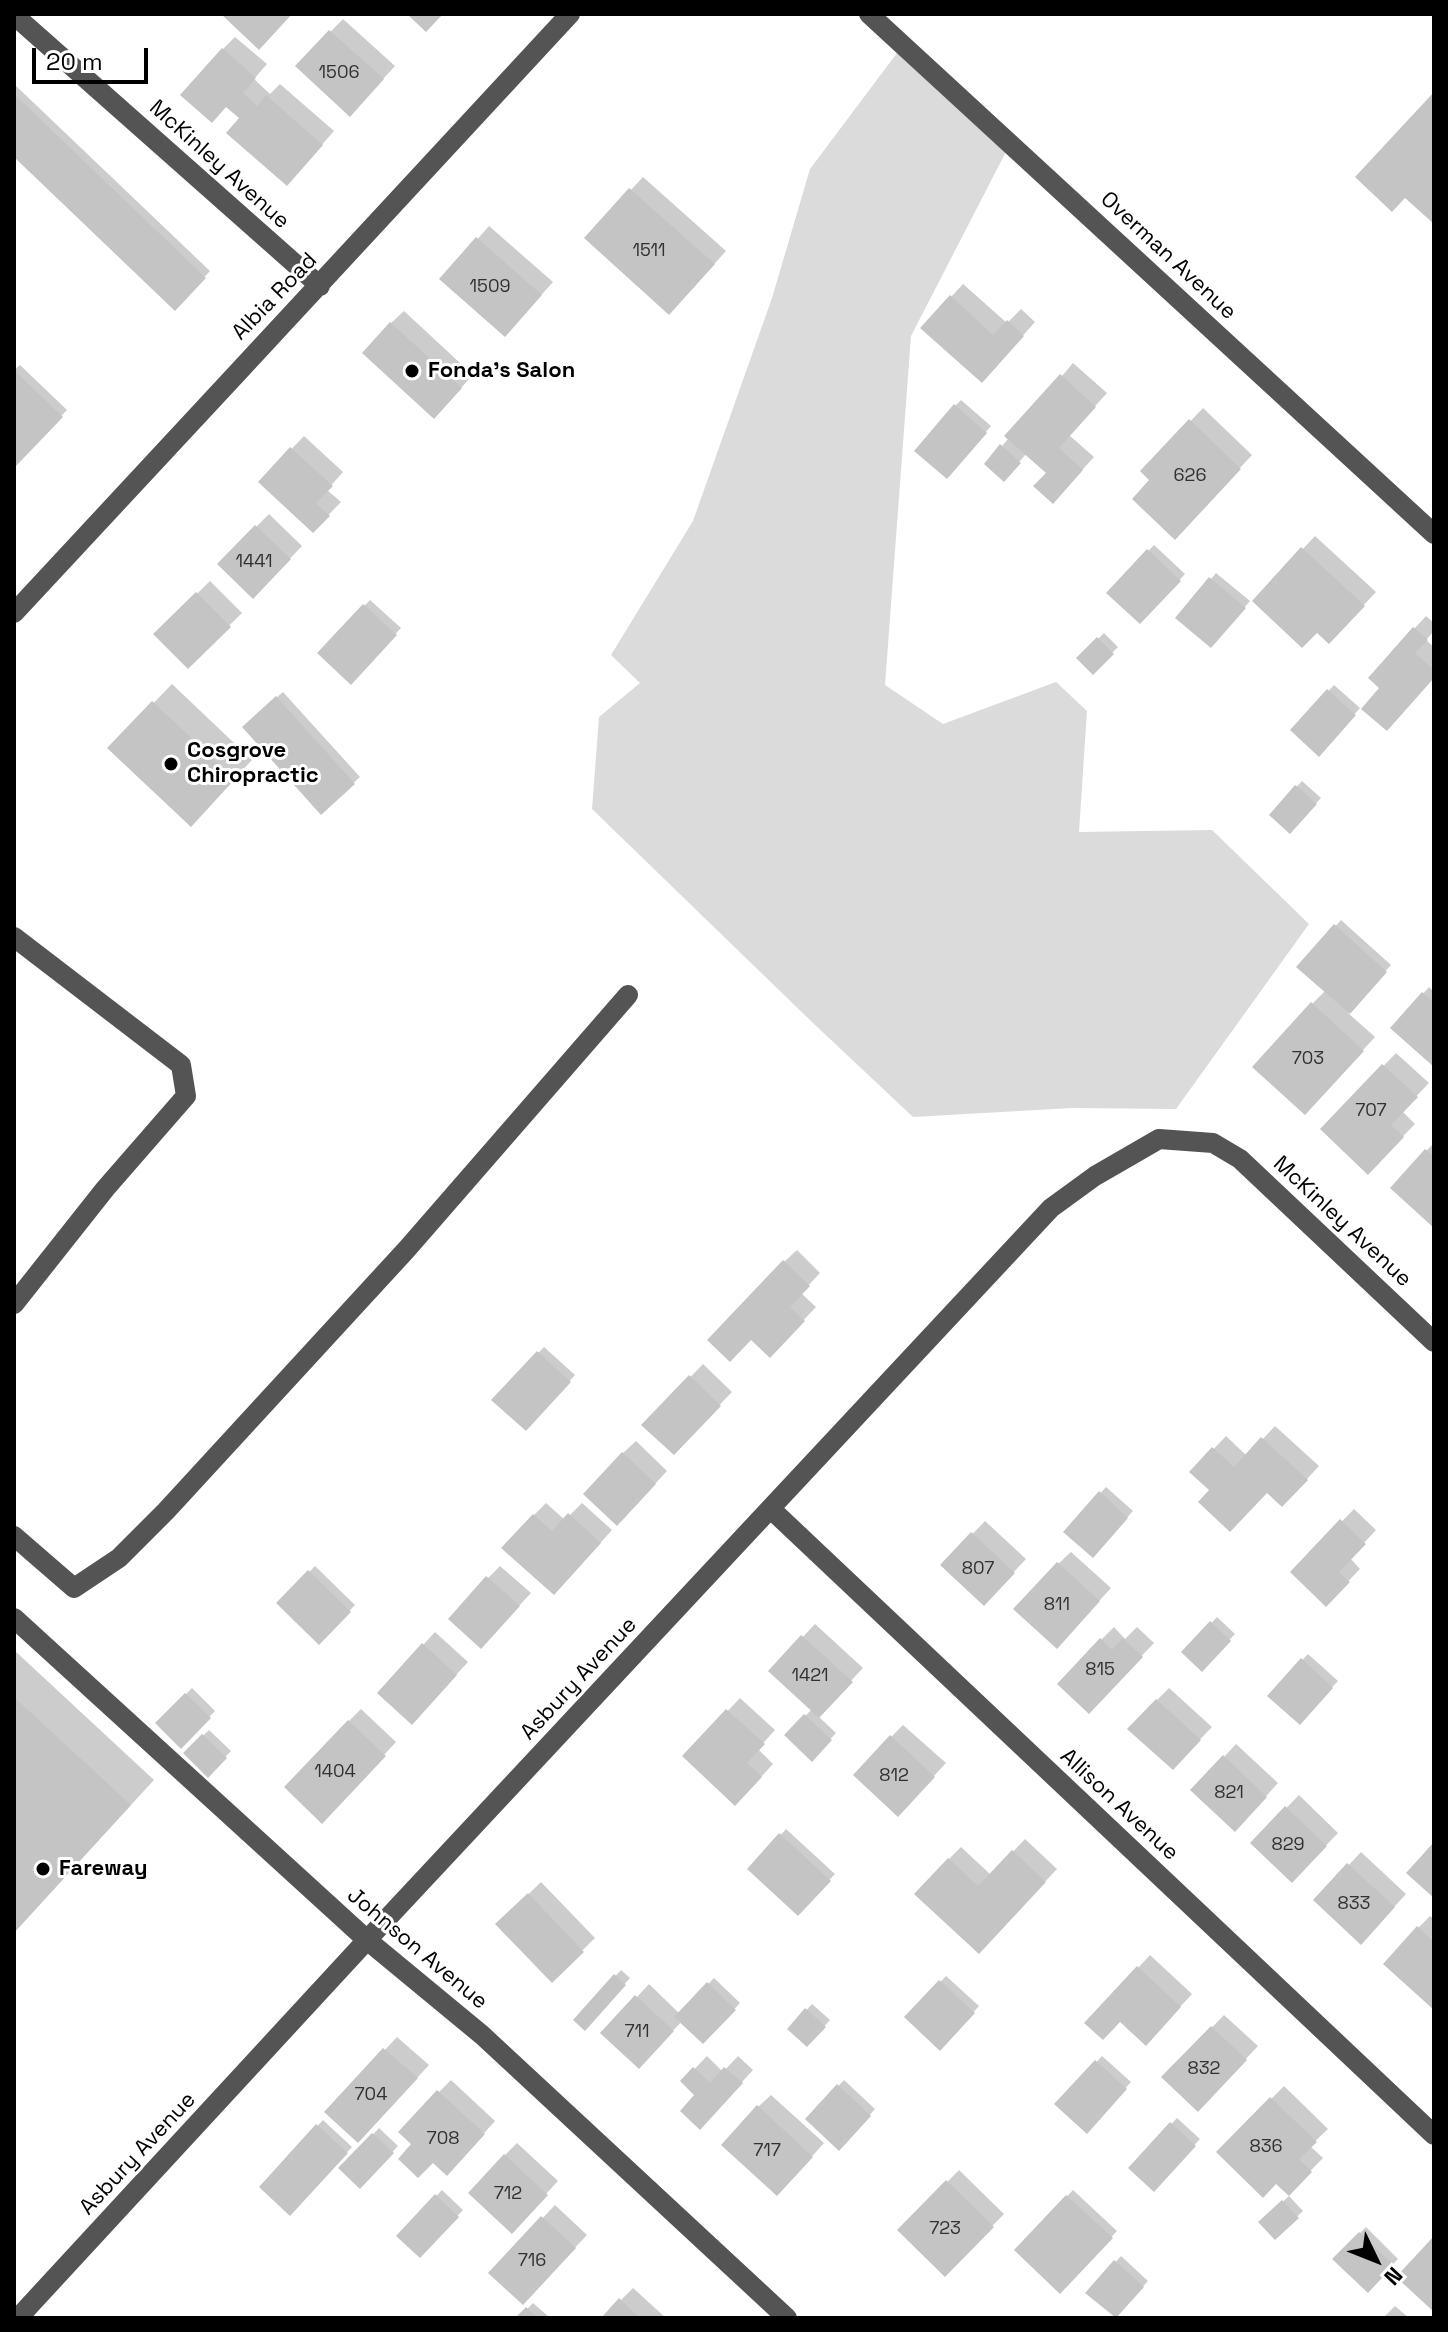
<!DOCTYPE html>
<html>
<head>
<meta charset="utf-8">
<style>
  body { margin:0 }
  #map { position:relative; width:1448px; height:2332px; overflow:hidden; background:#fff; font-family:"Space Grotesk",sans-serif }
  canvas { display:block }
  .frame { position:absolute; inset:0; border:16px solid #000; pointer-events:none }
  .north { position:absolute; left:1336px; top:2220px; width:80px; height:80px; -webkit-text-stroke:6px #fff; paint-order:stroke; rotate:133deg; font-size:22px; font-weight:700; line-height:32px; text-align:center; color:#000 }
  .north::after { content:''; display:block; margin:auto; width:28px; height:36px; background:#000; clip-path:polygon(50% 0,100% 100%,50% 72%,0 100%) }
  .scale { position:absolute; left:32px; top:48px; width:116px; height:36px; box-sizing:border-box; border:4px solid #000; border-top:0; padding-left:10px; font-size:24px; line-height:28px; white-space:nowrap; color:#000; -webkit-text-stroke:6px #fff; paint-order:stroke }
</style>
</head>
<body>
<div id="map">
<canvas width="1448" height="2332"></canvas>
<div class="frame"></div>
<div class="north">N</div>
<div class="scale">20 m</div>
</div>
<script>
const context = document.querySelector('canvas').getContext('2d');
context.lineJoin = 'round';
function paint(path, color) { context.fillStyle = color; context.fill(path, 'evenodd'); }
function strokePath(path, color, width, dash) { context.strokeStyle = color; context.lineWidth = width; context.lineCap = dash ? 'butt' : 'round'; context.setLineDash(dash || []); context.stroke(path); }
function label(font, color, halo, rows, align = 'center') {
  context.font = font + ' "Space Grotesk",sans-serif'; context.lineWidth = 6; context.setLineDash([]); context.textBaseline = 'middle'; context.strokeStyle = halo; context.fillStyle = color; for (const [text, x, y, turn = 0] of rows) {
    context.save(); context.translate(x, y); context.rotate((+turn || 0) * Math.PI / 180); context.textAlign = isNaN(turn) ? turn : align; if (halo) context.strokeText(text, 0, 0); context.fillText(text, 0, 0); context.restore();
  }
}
const green = new Path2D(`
  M903,45L1010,144L911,336L885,685L943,724L1056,682L1087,711L1079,832L1212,830L1309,924L1176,1109L1072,1108L913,1117L813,1023L592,809L599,717L640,683L611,655L693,521L772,298L810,169Z`);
const shadow = new Path2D(`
  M343,19L395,66L362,102L297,66Z
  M235,37L267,64L254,79L270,94L280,84L334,131L299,171L242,118L223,49Z
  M14,84L210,271L175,308L14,154Z
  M643,177L726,251L682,300L586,238Z
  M489,226L553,282L517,322L442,279Z
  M963,284L1007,323L1021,309L1035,322L994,368L951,297Z
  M404,311L473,375L446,404L391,323Z
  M1073,363L1107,393L1069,435L1094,457L1065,489L1027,453L1004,479L1002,446Z
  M20,365L67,410L16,464L14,370Z
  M961,400L991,426L953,471L955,406Z
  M1203,408L1252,455L1187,525L1143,471Z
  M304,436L343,472L327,490L341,502L313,531L261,481Z
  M269,514L302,546L253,597L219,564Z
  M1315,536L1376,592L1341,629L1317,630L1254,601Z
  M1154,545L1185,574L1140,622L1109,593Z
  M1216,573L1250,601L1217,639L1211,579Z
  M210,581L242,613L188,666L156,634Z
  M370,600L401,628L351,682L320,653Z
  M1426,616L1434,623V631L1426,640L1434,647V676L1382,688L1414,629Z
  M1104,633L1118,647L1093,672L1079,658Z
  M172,684L252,760L209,806L110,748Z
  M1334,685L1360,708L1319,754L1292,730Z
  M283,692L360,777L321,813L250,721Z
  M1302,781L1321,798L1290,831L1271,814Z
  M1341,920L1391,965L1348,1013L1375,1037L1317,1100L1312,1004L1326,990L1299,967Z
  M1429,987L1434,992V1064L1393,1028Z
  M1396,1053L1429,1083L1402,1111L1415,1124L1368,1172L1323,1129Z
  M1434,1143V1226L1427,1150Z
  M797,1250L820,1273L801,1293L816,1307L782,1343L784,1262Z
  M544,1347L575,1375L526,1428L494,1400Z
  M703,1364L732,1392L674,1452L644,1425Z
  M1275,1426L1319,1466L1295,1492L1212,1490L1192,1472L1226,1436L1247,1456Z
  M636,1441L667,1471L630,1511L623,1453Z
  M1106,1487L1133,1511L1093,1555L1066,1532Z
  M546,1503L565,1520L582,1503L612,1530L567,1580L534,1515Z
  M1354,1509L1376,1530L1350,1558L1360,1569L1326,1604L1293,1572Z
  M985,1521L1026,1559L996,1591L943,1565Z
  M1071,1552L1111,1588L1069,1634L1058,1564Z
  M315,1566L355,1605L319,1642L279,1603Z
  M500,1566L531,1593L493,1634L488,1578Z
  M1217,1617L1235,1634L1202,1669L1184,1652Z
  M815,1624L863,1668L818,1716L836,1733L812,1759L787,1735L812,1709L771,1671Z
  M1114,1627L1125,1639L1137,1627L1154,1643L1089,1711L1101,1640Z
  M435,1632L468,1662L424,1710L423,1645Z
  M14,1650L154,1780L14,1932Z
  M1308,1654L1338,1681L1299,1722L1269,1696Z
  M192,1688L215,1711L181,1746L158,1723Z
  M1169,1688L1212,1727L1185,1755L1157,1700Z
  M740,1698L775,1730L758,1749L773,1764L748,1791L685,1756Z
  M361,1709L396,1742L334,1809L349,1721Z
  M903,1725L946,1763L910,1802L891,1737Z
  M209,1730L231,1751L208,1775L185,1753Z
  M1236,1744L1278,1783L1247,1817L1224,1757Z
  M1299,1795L1338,1833L1292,1881L1252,1843Z
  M786,1829L835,1874L798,1913L750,1869Z
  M1025,1839L1057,1869L991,1939L949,1859L961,1847L991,1875Z
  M1361,1852L1406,1894L1373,1930L1316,1900Z
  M541,1882L595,1938L552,1980L498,1924Z
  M1430,1916L1434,1919V2007L1418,1928Z
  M1150,1955L1192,1994L1158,2031L1138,1968Z
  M621,1970L630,1978L585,2028L576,2020Z
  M946,1976L979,2006L940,2048L907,2017Z
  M714,1978L740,2003L703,2042L682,2021L651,2054L637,1997L649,1984L680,2014Z
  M812,2004L830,2020L807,2045L790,2028Z
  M1224,2015L1258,2046L1210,2097L1164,2077Z
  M397,2037L429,2065L371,2128L327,2112Z
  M707,2056L723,2072L738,2056L753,2070L712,2115L683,2081Z
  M1102,2056L1131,2082L1087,2131L1057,2104Z
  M451,2080L495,2121L459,2161L414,2144L439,2092Z
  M844,2080L875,2109L839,2148L808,2119Z
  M1284,2086L1328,2129L1310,2146L1323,2158L1289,2193L1276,2181L1219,2152Z
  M771,2095L824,2143L790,2181L758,2107Z
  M1177,2118L1200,2139L1154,2189L1131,2167Z
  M323,2120L352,2147L290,2213L262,2187Z
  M379,2128L398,2146L360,2186L341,2168Z
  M517,2143L558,2181L524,2218L505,2155Z
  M959,2170L1004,2214L945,2274L900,2230Z
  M442,2190L463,2210L420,2256L399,2236Z
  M1073,2190L1117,2231L1060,2291L1016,2250Z
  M1289,2196L1303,2211L1275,2237L1261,2222Z
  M555,2205L587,2235L535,2290L491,2273Z
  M1366,2227L1398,2259L1368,2290L1335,2259Z
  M1121,2256L1148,2281L1115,2317L1088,2293Z
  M633,2288L666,2318H603Z
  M533,2303L550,2318H518Z
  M1395,2306L1409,2318H1383Z`);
const building = new Path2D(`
  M221,14H292L259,50Z
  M407,14H443L426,32Z
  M329,30L384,79L350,117L295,66Z
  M222,48L256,78L243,93L257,106L266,95L323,145L287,186L226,133L239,118L226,107L212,123L180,95Z
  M1434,92V224L1405,198L1392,212L1355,177Z
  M14,94L206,278L175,311L14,157Z
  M629,188L715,264L669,315L584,238Z
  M476,237L542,295L505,337L439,279Z
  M950,295L993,335L1007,320L1024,336L982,383L920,328Z
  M390,322L462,388L434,419L362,353Z
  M14,370L63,417L16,466L14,465Z
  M1060,374L1096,407L1059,448L1083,470L1053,504L1033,486L1046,473L1004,436Z
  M954,404L987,433L947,479L914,451Z
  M1189,419L1241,469L1175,540L1132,499L1149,480L1140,471Z
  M1000,444L1021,463L1004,482L984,464Z
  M290,447L333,486L316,503L330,516L313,533L258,482Z
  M255,525L291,559L253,599L217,564Z
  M1301,547L1365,606L1329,644L1317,633L1302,648L1252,601Z
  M1147,549L1181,581L1140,624L1106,593Z
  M1209,577L1246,608L1211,648L1175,618Z
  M196,592L231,627L188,669L153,634Z
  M363,604L397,635L351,685L317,653Z
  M1413,627L1428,640L1415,653L1434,670V678L1387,731L1361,709L1379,688L1368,678Z
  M1097,637L1114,654L1093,675L1076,658Z
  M1327,689L1356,715L1319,757L1290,730Z
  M276,696L355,784L321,815L242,727Z
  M152,701L235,779L191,827L107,748Z
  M1295,785L1317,804L1290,834L1269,815Z
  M1334,924L1387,972L1350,1014L1296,967Z
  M1422,992L1434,1002V1067L1390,1028Z
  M1311,1002L1364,1051L1305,1115L1252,1067Z
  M1382,1064L1418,1097L1391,1125L1404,1137L1368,1175L1320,1129Z
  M1425,1149L1434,1157V1228L1390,1188Z
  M783,1260L810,1286L790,1307L805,1321L770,1358L751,1340L730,1362L707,1340Z
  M537,1351L571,1382L526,1431L491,1400Z
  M689,1375L721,1406L674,1455L641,1425Z
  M1261,1437L1308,1480L1282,1507L1267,1493L1230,1532L1198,1502L1209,1490L1189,1472L1212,1447L1234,1467Z
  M622,1452L656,1484L617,1526L583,1494Z
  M1099,1491L1128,1518L1093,1558L1063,1532Z
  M568,1513L601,1543L554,1595L501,1548L533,1514L552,1531Z
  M1340,1519L1366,1544L1339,1572L1350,1582L1326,1607L1290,1572Z
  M971,1532L1015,1573L984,1606L940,1565Z
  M1057,1562L1100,1601L1057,1649L1013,1609Z
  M308,1570L351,1612L319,1645L276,1603Z
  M486,1576L520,1606L481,1649L448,1619Z
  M1210,1621L1231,1641L1202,1672L1181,1652Z
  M801,1635L853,1682L819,1718L768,1671Z
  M1100,1638L1112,1650L1123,1638L1143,1657L1089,1714L1057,1684Z
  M422,1643L457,1675L412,1725L377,1693Z
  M1301,1658L1333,1688L1300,1725L1267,1696Z
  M185,1693L211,1718L181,1749L155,1723Z
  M14,1697L131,1805L14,1933Z
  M1156,1699L1201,1740L1173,1770L1127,1729Z
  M726,1709L765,1744L747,1763L762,1777L735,1806L682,1756Z
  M804,1714L832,1740L812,1762L784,1735Z
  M348,1720L386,1756L322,1824L284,1787Z
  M202,1734L227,1758L208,1778L183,1753Z
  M890,1735L935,1777L898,1817L853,1775Z
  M1223,1755L1267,1797L1235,1832L1190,1790Z
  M1285,1806L1327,1846L1292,1883L1250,1843Z
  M779,1833L831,1881L798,1916L747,1869Z
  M1434,1842V1898L1406,1873Z
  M1012,1850L1046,1882L979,1954L914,1894L948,1858L978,1886Z
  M1347,1863L1395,1907L1361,1945L1313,1900Z
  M528,1893L584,1952L552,1983L495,1924Z
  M1417,1926L1434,1942V2010L1383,1964Z
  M1137,1966L1181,2007L1146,2046L1120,2022L1103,2040L1084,2023Z
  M614,1974L626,1985L585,2031L573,2020Z
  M939,1980L975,2013L940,2051L904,2017Z
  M707,1982L736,2010L703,2044L674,2017Z
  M635,1995L674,2031L639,2069L600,2033Z
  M805,2008L826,2027L807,2047L787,2029Z
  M1211,2026L1247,2060L1198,2112L1161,2077Z
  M383,2048L418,2078L358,2143L324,2112Z
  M1095,2060L1127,2089L1087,2134L1054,2104Z
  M693,2067L710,2083L724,2067L743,2083L700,2130L680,2111L694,2095L680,2081Z
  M837,2084L871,2116L839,2151L805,2119Z
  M437,2090L485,2134L447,2176L433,2163L418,2178L398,2159L411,2144L398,2132Z
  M1270,2097L1317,2142L1299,2159L1312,2172L1289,2196L1276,2184L1263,2198L1216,2152Z
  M757,2105L813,2157L777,2196L721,2145Z
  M1170,2122L1196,2146L1154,2192L1128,2168Z
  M316,2124L348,2153L290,2216L259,2187Z
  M372,2133L394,2153L360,2189L338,2168Z
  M504,2154L548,2195L512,2234L468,2193Z
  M946,2180L994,2227L945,2277L897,2230Z
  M435,2194L459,2217L420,2258L396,2236Z
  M1066,2195L1113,2238L1060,2294L1014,2250Z
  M1282,2200L1299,2218L1275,2240L1258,2222Z
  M541,2216L576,2248L523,2305L488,2273Z
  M1359,2232L1394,2265L1368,2293L1332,2259Z
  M1434,2236V2312L1396,2277Z
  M1114,2260L1144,2287L1116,2318L1085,2293Z
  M619,2298L640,2318H601Z
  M526,2307L538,2318H515Z`);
const minor = new Path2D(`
  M869,14L1434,534
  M14,15L320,286
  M14,613C199,413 386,215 570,14
  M14,937L181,1065L186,1096L105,1189L14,1304
  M772,1510L1434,2135
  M14,1536L74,1588L119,1558L166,1511L407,1249L628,995
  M14,1618L367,1940L482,2035L787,2318
  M18,2318L367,1940L1051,1208L1095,1176L1159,1139L1213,1143L1240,1159L1434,1342`);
const markers = [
  [412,371,8,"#000"],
  [171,764,8,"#000"],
  [43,1869,8,"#000"]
];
const numberNames = [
  ["1506",339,73],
  ["1511",649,251],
  ["1509",490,287],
  ["626",1190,476],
  ["1441",254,562],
  ["703",1308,1059],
  ["707",1371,1111],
  ["807",978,1569],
  ["811",1057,1605],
  ["815",1100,1670],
  ["1421",810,1676],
  ["1404",335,1772],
  ["812",894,1776],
  ["821",1229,1793],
  ["829",1288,1845],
  ["833",1354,1904],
  ["711",637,2032],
  ["832",1204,2069],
  ["704",371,2095],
  ["708",443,2139],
  ["836",1266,2147],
  ["717",767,2151],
  ["712",508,2194],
  ["723",945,2229],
  ["716",532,2261]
];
const streetNames = [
  ["McKinley Avenue",219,165,42],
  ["Overman Avenue",1168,256,43],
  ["Albia Road",275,297,-46],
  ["McKinley Avenue",1342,1222,43],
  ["Asbury Avenue",579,1679,-47],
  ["Allison Avenue",1119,1805,43],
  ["Johnson Avenue",417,1949,40],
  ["Asbury Avenue",138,2154,-47]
];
const poiNames = [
  ["Fonda's Salon",428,371],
  ["Cosgrove",187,751],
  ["Chiropractic",187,776],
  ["Fareway",59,1869]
];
paint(green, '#dbdbdb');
paint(shadow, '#0003');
paint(building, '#c4c4c4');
strokePath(minor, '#545454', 20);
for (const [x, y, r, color] of markers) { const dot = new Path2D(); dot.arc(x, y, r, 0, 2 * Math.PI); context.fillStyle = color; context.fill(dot); strokePath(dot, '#fff', 3); }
label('18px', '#313131', null, numberNames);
label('22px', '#000', '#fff', streetNames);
label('bold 22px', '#000', '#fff', poiNames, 'left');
</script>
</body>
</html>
